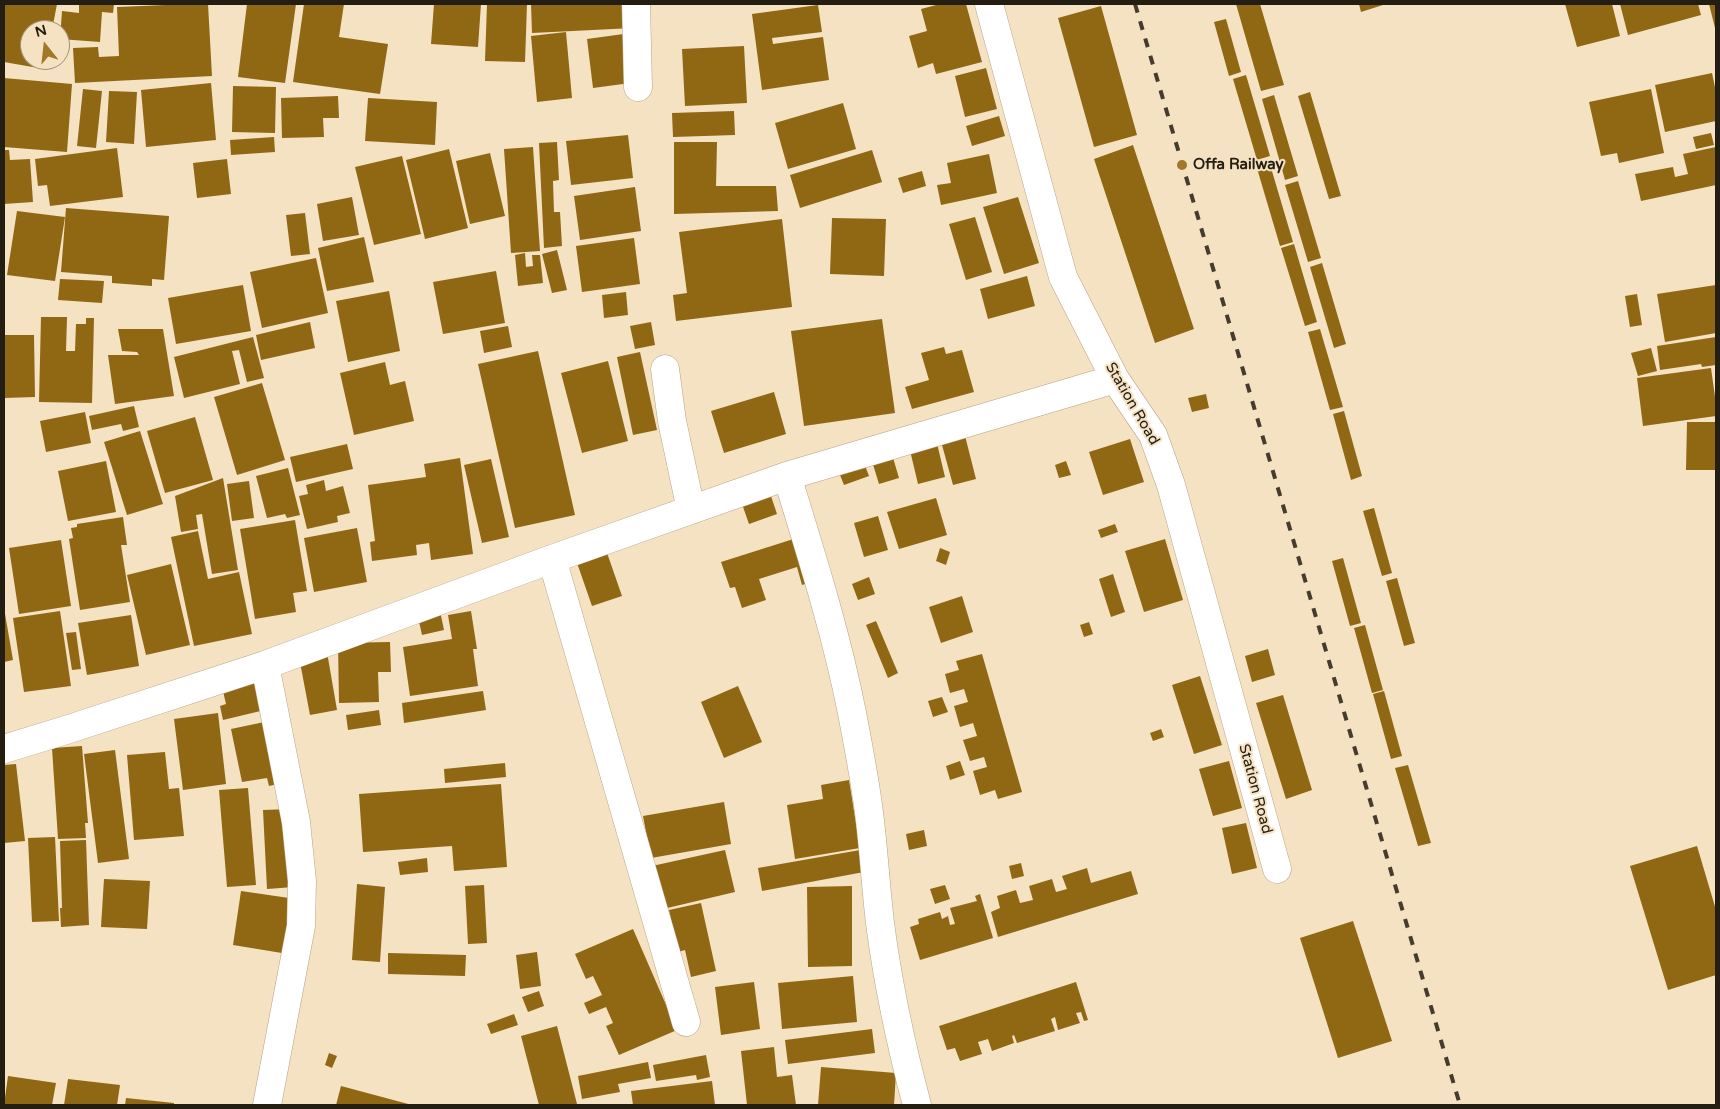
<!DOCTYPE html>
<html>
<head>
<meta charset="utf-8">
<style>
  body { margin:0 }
  #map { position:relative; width:1720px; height:1109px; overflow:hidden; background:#f5e2c2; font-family:"Varela Round",sans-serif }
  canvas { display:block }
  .frame { position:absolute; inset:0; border:5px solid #241d12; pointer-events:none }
  .north { position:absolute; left:20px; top:20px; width:50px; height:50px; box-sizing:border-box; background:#f5e2c2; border:1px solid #a1937c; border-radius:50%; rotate:344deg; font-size:14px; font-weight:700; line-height:20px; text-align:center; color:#241d12 }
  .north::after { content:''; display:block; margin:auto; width:18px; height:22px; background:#a27727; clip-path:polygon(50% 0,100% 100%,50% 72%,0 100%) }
</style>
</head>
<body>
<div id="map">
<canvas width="1720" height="1109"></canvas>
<div class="frame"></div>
<div class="north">N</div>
</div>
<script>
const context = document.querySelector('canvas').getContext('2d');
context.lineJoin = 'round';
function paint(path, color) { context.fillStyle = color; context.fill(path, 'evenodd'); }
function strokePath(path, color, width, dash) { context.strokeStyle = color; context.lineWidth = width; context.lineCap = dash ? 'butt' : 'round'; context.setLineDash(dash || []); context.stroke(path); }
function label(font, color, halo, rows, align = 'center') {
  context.font = font + ' "Varela Round",sans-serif'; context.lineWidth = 4; context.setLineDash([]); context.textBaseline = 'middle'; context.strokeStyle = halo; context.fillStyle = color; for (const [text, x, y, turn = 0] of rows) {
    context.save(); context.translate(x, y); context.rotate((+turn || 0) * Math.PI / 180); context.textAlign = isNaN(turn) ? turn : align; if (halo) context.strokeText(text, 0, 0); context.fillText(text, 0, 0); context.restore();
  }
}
const building = new Path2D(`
  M4,4H57L52,30H30V60H46L44,69L4,62Z
  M79,4H114L113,13L102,12L100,42L60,39L62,11L79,13Z
  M190,4H208L212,76L75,83L73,48L98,47L99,57L119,56L117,7Z
  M247,4H296L285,83L238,77Z
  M304,4H344L339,37L388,44L380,94L293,82Z
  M434,4H481L478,47L431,44Z
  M487,4H527L525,62L485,61Z
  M531,4H632L633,28L532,33Z
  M940,4H966L982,62L936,74L933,63L918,68L909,36L927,31L921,9Z
  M1236,4H1260L1284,85L1261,91Z
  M1359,4H1386L1361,12Z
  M1565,4H1612L1620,36L1577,47Z
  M1620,4H1698L1701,15L1628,35Z
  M1709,4H1716V32Z
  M818,5L822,32L772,38L773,44L823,37L829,80L762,90L752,14Z
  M1101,6L1137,135L1094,147L1058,18Z
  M1226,19L1241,72L1229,76L1214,22Z
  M566,32L572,98L537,102L531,36Z
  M631,33L638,82L593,88L587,39Z
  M744,46L747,103L685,106L682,49Z
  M986,68L997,109L965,117L955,76Z
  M1712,73L1716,92V121L1665,132L1655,85Z
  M1246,75L1270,156L1257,160L1233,79Z
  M4,78L72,84L67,152L4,147Z
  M211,83L216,140L146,147L141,90Z
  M233,86L276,87L275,133L232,132Z
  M83,89L102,91L96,148L77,146Z
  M1651,89L1664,153L1619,163L1617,153L1601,156L1589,102Z
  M109,91L137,92L134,144L106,142Z
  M1310,92L1341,196L1329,199L1298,96Z
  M1274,95L1298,176L1285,180L1262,99Z
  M338,96L339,118H323L324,137L282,138L281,98Z
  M368,98L437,102L435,145L365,141Z
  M843,103L856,149L788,169L775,123Z
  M734,111L735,135L673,137L672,113Z
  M999,116L1005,136L972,146L966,126Z
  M1711,133L1714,145L1696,149L1693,137Z
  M628,135L633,178L571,185L566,141Z
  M274,137L275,152L231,155L230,140Z
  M557,142L559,180L553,181L554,212H560L562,246L544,248L539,143Z
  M674,142H717L716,186H776L778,211L674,214Z
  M1133,145L1194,329L1155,343L1094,159Z
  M533,147L540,251L511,253L504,149Z
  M1716,147V185L1641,201L1635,174L1673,167L1675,177L1688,174L1683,154Z
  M117,148L123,197L50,206L47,185L38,186L35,159Z
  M449,149L468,228L425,239L406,160Z
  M4,150H9L10,160L30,159L33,202L4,204Z
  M872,150L882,182L800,208L790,175Z
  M490,153L505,216L470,224L456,161Z
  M989,154L997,193L941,205L937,185L951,183L947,163Z
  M402,156L421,234L374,245L355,167Z
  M227,159L231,194L197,198L193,163Z
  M1269,161L1293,242L1280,246L1256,165Z
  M922,171L926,186L903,193L898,178Z
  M1298,181L1321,258L1308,262L1285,185Z
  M635,187L641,231L580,240L574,196Z
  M352,197L359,235L323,241L317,204Z
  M1018,197L1039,263L1004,274L983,207Z
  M66,208L169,216L164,280L152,279V286L112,283V276L61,272Z
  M17,211L65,217L55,281L7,275Z
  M305,213L310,254L291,256L286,215Z
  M975,217L992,272L966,280L949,224Z
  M832,218L886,219L884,276L830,274Z
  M782,219L792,307L676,321L673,295L687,293L679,232Z
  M364,237L374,282L327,291L318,248Z
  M634,238L640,284L582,292L576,246Z
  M1294,244L1317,322L1305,326L1281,248Z
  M557,250L567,290L552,293L542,254Z
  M525,253L526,267L533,266L532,255H540L543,283L518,286L515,255Z
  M316,258L328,313L262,328L250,272Z
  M1322,263L1346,344L1334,348L1310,267Z
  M496,271L505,323L443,334L433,282Z
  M1027,276L1035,306L988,319L980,289Z
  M60,279L104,281L102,303L58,300Z
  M243,285L251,331L176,344L168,298Z
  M1716,285V333L1665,342L1657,294Z
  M389,291L400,351L348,362L336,301Z
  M626,292L628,315L604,318L602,295Z
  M1637,294L1642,325L1630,327L1625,296Z
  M41,317H67L66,351H75L76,324H86V318H94L92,403L39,402Z
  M882,319L895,413L804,426L791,331Z
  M310,322L315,348L261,360L256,335Z
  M651,322L655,345L635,349L630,326Z
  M508,326L512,347L484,353L480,331Z
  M118,329H163L174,396L115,404L108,355H139L137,352L122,351Z
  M1320,329L1343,407L1330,410L1308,332Z
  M4,335H34L35,397L4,398Z
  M253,337L264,378L247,382L239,350L232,351L240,384L184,398L174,357Z
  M1716,337V365L1702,367L1701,364L1660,370L1657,346Z
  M944,347L946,354L962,350L974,392L912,409L905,387L929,380L921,353Z
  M1651,348L1657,371L1638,376L1631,353Z
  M538,351L575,515L515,528L478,364Z
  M640,352L657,430L633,435L617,357Z
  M608,361L628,441L582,453L561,373Z
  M385,362L390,385L405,381L414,421L354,435L340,373Z
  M1711,368L1716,404V416L1643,426L1637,378Z
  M262,383L285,460L237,475L214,397Z
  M774,392L786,434L724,453L711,411Z
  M1206,394L1209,408L1192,412L1188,398Z
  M134,406L139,427L123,431L121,424L92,430L89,416Z
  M1344,411L1362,476L1351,480L1333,414Z
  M85,412L91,443L46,452L40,421Z
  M195,417L213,480L165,493L147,431Z
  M1687,422H1716V470H1686Z
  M963,428L976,479L953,485L939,434Z
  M140,431L163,504L127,515L104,442Z
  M935,435L945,477L918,484L908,442Z
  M1130,439L1144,482L1103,495L1089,452Z
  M347,444L353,469L296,482L290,457Z
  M891,451L899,478L879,484L871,458Z
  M861,455L869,476L844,485L836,465Z
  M460,458L473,554L431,560L429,543L416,545L417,555L372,561L370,542L375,541L368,485L426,477L424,464Z
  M491,459L509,537L482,543L464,465Z
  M106,461L116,512L68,521L58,471Z
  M1066,461L1071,475L1059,478L1055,465Z
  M288,468L300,515L287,518L285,514L267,518L256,476Z
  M223,478L238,570L212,574L202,514L196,515L198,529L181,532L175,496Z
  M324,480L326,491L343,486L350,513L337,516L338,522L307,529L299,496L308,494L306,485Z
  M249,481L254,518L232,521L227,484Z
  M768,487L777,514L749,524L742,504Z
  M936,498L947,535L899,549L887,512Z
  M1374,508L1392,573L1382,576L1363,511Z
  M878,516L888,550L864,557L854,523Z
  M123,517L127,545H121L130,602L80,610L69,539L73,538L71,528L77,527V524Z
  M295,520L307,591L293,593L296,612L255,619L240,529Z
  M1115,524L1118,532L1101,538L1098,530Z
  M357,528L367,582L314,592L304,538Z
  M198,531L208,579L239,572L252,634L194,646L171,537Z
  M803,536L817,580L802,585L797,567L759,579L766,600L742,608L735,587L730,588L721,562Z
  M1165,539L1183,600L1144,612L1125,551Z
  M61,540L71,606L19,614L9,548Z
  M940,548L950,552L946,565L936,561Z
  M606,550L622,596L592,606L576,560Z
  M1343,558L1361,623L1350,626L1332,561Z
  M171,564L190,645L146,655L127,575Z
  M1113,574L1125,612L1111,617L1099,579Z
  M869,577L875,594L858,600L852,584Z
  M1397,578L1415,643L1404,646L1386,581Z
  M962,596L973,632L941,643L929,607Z
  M4,608L13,660L4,662Z
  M60,611L71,686L24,692L13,618Z
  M440,611L444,630L422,635L418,617Z
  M471,611L477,649H473L478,686L410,696L403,647L452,639L448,615Z
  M131,615L139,666L87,675L78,623Z
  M876,621L898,673L888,678L866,625Z
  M1089,622L1093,634L1084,637L1080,625Z
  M1365,625L1383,690L1372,693L1354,628Z
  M76,632L81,669L72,670L66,633Z
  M390,642L391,672H378L379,702L339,703L338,643Z
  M1268,649L1275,675L1252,682L1245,656Z
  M327,652L337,710L310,715L299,657Z
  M982,654L1022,792L998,799L995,790L980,795L973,771L987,767L984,757L970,761L963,740L977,736L973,723L960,727L954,706L968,702L964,689L950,693L945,674L959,670L956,661Z
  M264,676L273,708L223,720L220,706L226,704L222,687Z
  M1200,676L1222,745L1194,754L1172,685Z
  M738,686L762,742L724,758L701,702Z
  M483,691L486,710L404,723L402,703Z
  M1384,691L1402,756L1391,759L1373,694Z
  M1283,695L1312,790L1286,799L1256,703Z
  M942,697L948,712L933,717L928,701Z
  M379,710L381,725L348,730L346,715Z
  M218,713L226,784L183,790L174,719Z
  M269,721L282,783L269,786L267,778L242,782L231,729Z
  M1161,729L1164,737L1153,741L1150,733Z
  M82,746L88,823H85L86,838L58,839L52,748Z
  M115,750L129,859L98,863L84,754Z
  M165,752L169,789L179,788L184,836L134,840L127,755Z
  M960,761L965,775L950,780L946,766Z
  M1229,761L1242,808L1213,816L1199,769Z
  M505,763L506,777L445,783L444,769Z
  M16,764L25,841L4,843V765Z
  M1408,765L1431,843L1418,846L1395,768Z
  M849,780L860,848L795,859L787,805L823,799L821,785Z
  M501,784L507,867L454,871L452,846L363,852L359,794Z
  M248,788L256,885L227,887L219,790Z
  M724,802L731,844L651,858L643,816Z
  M291,809L294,887L267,889L263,810Z
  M1246,823L1257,868L1232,874L1222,828Z
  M924,830L927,846L909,850L906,834Z
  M55,837L59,921L32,922L28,838Z
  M86,840L89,925L61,927L60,908H62L60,841Z
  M1697,846L1716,910V975L1668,990L1630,866Z
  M725,850L735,892L663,909L652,866Z
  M860,850L864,872L762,891L758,868Z
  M427,858L428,872L400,875L398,862Z
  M1021,863L1024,876L1012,879L1009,866Z
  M1087,868L1091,883L1131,871L1138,894L998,937L991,912L1000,908L997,896L1016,890L1020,903L1033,900L1029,886L1052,879L1056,892L1067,889L1062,876Z
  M104,879L150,881L147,929L101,927Z
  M357,884L385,887L380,962L352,960Z
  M484,885L487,943L468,944L465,886Z
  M945,885L950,899L935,904L930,889Z
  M852,886V966L808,967L807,887Z
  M241,891L296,899L288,954L233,945Z
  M980,894L993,938L920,960L910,927L919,924L918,919L940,912L942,919L948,916L950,925L955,924L950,908L977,901L975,896Z
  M701,903L716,971L691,977L685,950L678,952L669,910Z
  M1353,921L1392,1041L1338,1058L1300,938Z
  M633,929L677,1030L619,1055L606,1026L613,1023L606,1007L589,1014L584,1003L602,995L593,976L586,979L575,954Z
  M537,952L541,986L520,989L516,955Z
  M388,953L466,955L465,976L388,974Z
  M853,976L857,1022L782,1029L778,983Z
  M754,982L760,1029L721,1035L715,987Z
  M1076,982L1088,1020L1084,1021L1081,1012L1076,1013L1080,1023L1058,1030L1055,1017L1051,1019L1055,1031L1017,1043L1014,1035L1012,1036L1014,1043L992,1051L988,1039L978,1042L982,1054L960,1061L955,1048L947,1050L939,1026Z
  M539,991L544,1006L528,1012L522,997Z
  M514,1014L518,1025L491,1034L487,1024Z
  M557,1026L577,1104L539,1105L521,1036Z
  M872,1029L875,1053L788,1064L785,1040Z
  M774,1047L777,1077L792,1075L796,1105H747L741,1051Z
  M329,1053L337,1056L332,1068L325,1065Z
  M706,1055L710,1077L697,1080L696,1075L656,1081L653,1065Z
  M648,1062L651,1078L618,1084L620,1092L582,1099L578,1076Z
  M821,1067L896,1073L894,1105H818Z
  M8,1076L56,1083L52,1105H4Z
  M68,1079L120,1085L117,1105H64Z
  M712,1081L715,1105H633L631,1091Z
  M341,1086L412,1105H336Z
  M126,1098L174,1103V1105H125Z`);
const minor = new Path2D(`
  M636,4L638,87
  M989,4L1063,277L1115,379L1153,435L1171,485L1277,869
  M665,369L672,421L691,510
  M787,476C811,554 836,632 852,713C859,749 866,785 870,821C874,855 876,889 880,923C888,985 901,1045 917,1105
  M552,559L686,1022
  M265,665L296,822L302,881L301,926L267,1105
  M4,749L66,730L265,665L552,559L787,476L1115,379`);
const rail = new Path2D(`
  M1135,4L1460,1105`);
const markers = [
  [1182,165,6,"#a27727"]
];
const poiNames = [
  ["Offa Railway",1193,165]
];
const streetNames = [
  ["Station Road",1132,404,60],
  ["Station Road",1255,789,75]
];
paint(building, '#906713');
strokePath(minor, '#b5a385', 29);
strokePath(minor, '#fff', 28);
strokePath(rail, '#453c2e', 4, [9, 9]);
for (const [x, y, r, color] of markers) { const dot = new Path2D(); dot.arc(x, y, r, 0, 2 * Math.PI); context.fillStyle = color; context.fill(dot); strokePath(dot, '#f5e2c2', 2); }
label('bold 15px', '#241d12', '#f5e2c2', poiNames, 'left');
label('15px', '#241d12', '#f5e2c2', streetNames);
</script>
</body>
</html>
